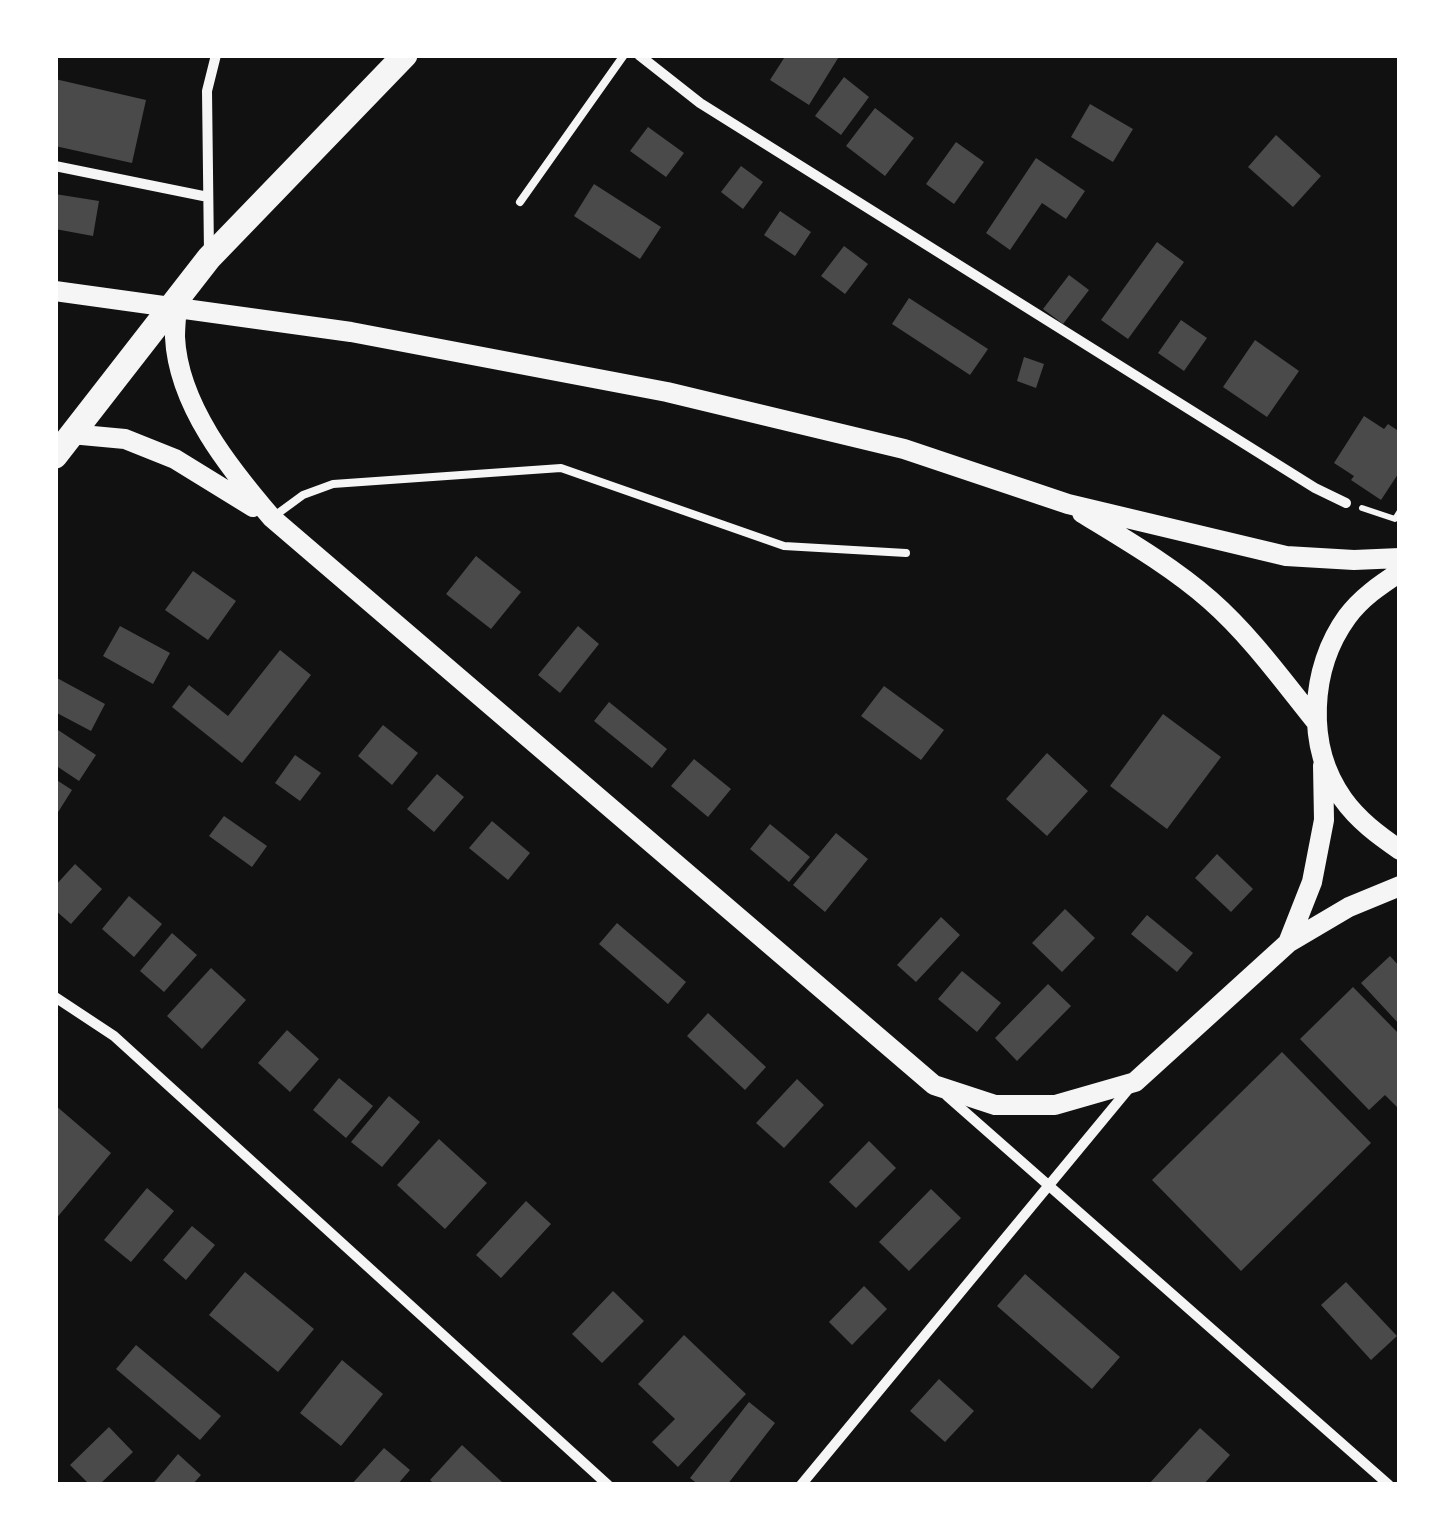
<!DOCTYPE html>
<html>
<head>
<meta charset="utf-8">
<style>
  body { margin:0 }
  #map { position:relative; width:1455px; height:1540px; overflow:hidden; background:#111; font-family:"PT Sans Narrow",sans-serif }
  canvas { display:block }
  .frame { position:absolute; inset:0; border:58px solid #fff; pointer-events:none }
</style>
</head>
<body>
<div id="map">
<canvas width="1455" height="1540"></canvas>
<div class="frame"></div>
</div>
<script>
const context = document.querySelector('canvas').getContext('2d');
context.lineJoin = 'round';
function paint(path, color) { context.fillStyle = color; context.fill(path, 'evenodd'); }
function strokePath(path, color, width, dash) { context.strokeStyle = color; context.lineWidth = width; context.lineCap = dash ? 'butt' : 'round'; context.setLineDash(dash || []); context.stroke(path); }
const building = new Path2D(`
  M786,55H840L809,105L770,80Z
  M844,77L869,97L841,135L815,116Z
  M55,79L146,100L132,163L55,146Z
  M1090,104L1133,129L1113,162L1071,137Z
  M875,108L914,138L885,176L846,146Z
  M648,127L684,153L666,177L630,151Z
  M1276,135L1321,176L1293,207L1248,167Z
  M956,142L984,162L954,204L926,184Z
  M1036,158L1085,191L1066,219L1042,203L1010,250L986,233Z
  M741,166L763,182L743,209L721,192Z
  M594,184L661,227L640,259L574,216Z
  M55,194L99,201L93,236L55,229Z
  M780,211L811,232L795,256L764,235Z
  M1157,242L1184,262L1128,339L1101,320Z
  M844,246L868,264L845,294L821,276Z
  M1069,275L1089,290L1063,324L1043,309Z
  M909,298L988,349L970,375L892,324Z
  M1181,320L1207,338L1184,371L1158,353Z
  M1255,340L1299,371L1267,417L1223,387Z
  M1024,357L1044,364L1036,388L1017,381Z
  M1364,416L1384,429L1388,424L1400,432V471L1381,500L1351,480L1354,476L1334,463Z
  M476,556L521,592L491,629L446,594Z
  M193,571L236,601L208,640L165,610Z
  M120,626L170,653L153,684L103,656Z
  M578,626L599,644L560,693L538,675Z
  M280,650L311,675L242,763L172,707L189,685L228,716Z
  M57,678L105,704L91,731L55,712V682Z
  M884,686L944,730L921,760L861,716Z
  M609,702L667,749L652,768L594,721Z
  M1163,714L1221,757L1167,829L1110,786Z
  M383,725L418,753L392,785L358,756Z
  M55,728L96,755L79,781L55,765Z
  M1047,753L1088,791L1047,836L1006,799Z
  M295,755L321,773L300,801L275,783Z
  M694,759L731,789L708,817L671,786Z
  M437,774L464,797L434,832L407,809Z
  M55,779L72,790L55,817Z
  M224,816L267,846L252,867L209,836Z
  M492,821L530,853L508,880L469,848Z
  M770,824L810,857L789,882L750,849Z
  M836,833L868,859L825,912L793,885Z
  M1217,854L1253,889L1231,912L1195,878Z
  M75,864L102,889L71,924L55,910V886Z
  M129,896L162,924L134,957L102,929Z
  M1065,909L1095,938L1062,972L1032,943Z
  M1147,915L1193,953L1177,972L1131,934Z
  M941,917L960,935L916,982L897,965Z
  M617,923L686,982L668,1004L599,944Z
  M172,933L197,955L164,992L140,971Z
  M1390,956L1400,967V1025L1361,983Z
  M211,968L246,1000L202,1049L167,1016Z
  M962,971L1001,1003L977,1032L938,999Z
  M1048,984L1071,1006L1017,1061L995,1038Z
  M1353,987L1400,1035V1110L1385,1095L1369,1110L1300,1039Z
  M708,1013L766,1067L745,1090L687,1036Z
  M287,1030L319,1059L290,1092L258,1063Z
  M1282,1052L1371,1143L1241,1271L1152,1180Z
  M339,1078L373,1106L346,1138L313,1110Z
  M797,1079L824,1105L784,1148L756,1123Z
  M389,1096L420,1122L382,1167L351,1142Z
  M55,1105L111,1153L55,1220Z
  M439,1139L487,1183L445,1229L397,1185Z
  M869,1141L896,1168L856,1208L829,1182Z
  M147,1188L174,1211L131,1262L104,1240Z
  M931,1189L961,1218L909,1271L879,1242Z
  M526,1201L551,1224L501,1278L476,1255Z
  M192,1226L215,1245L186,1280L163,1260Z
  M245,1272L314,1329L278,1372L209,1315Z
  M1025,1274L1120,1357L1092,1389L997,1306Z
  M1346,1282L1397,1336L1371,1360L1321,1305Z
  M864,1286L887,1309L852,1345L829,1322Z
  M613,1291L644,1321L602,1363L572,1334Z
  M684,1335L746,1394L678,1467L652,1442L675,1419L638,1384Z
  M136,1345L221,1416L200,1440L116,1369Z
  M342,1360L383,1394L341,1446L300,1413Z
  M939,1379L974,1411L945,1442L910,1411Z
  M749,1402L775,1423L727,1485H699L690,1478Z
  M109,1427L133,1452L99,1485H90L70,1465Z
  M1200,1428L1230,1455L1203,1485H1148Z
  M462,1445L502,1482L500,1485H435L430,1480Z
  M384,1448L410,1470L397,1485H351Z
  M178,1454L201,1475L192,1485H152Z`);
const path = new Path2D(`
  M1362,508L1395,519L1400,511`);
const service = new Path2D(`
  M520,202L624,55
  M273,517L303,495L333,484L561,468L784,546L906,553`);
const minor = new Path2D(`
  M639,55L700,103L1315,488L1346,503
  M55,166L208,197
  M209,253L207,91L216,55
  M55,997L114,1036L608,1485
  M947,1096L1389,1485
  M801,1485L1131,1086`);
const secondary = new Path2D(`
  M55,291L351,332L667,392L904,449L1068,504L1286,556L1354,560L1400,558
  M177,298C177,311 175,324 175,337C178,405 230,469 272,518L934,1085L995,1105H1055L1135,1082L1288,943L1349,907L1400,886
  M71,434L125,439L175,459L253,507
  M1082,513C1126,540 1171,566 1210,600C1251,636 1283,681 1317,723
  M1400,572C1380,585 1361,598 1347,617C1310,668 1305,746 1343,799C1358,820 1378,835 1400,850
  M1288,943L1312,882L1324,820L1323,765`);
const primary = new Path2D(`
  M55,456L209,258L405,55`);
paint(building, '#4a4a4a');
strokePath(path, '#f5f5f5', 6);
strokePath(service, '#f5f5f5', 8);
strokePath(minor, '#f5f5f5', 10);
strokePath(secondary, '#f5f5f5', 20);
strokePath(primary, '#f5f5f5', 25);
</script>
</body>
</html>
